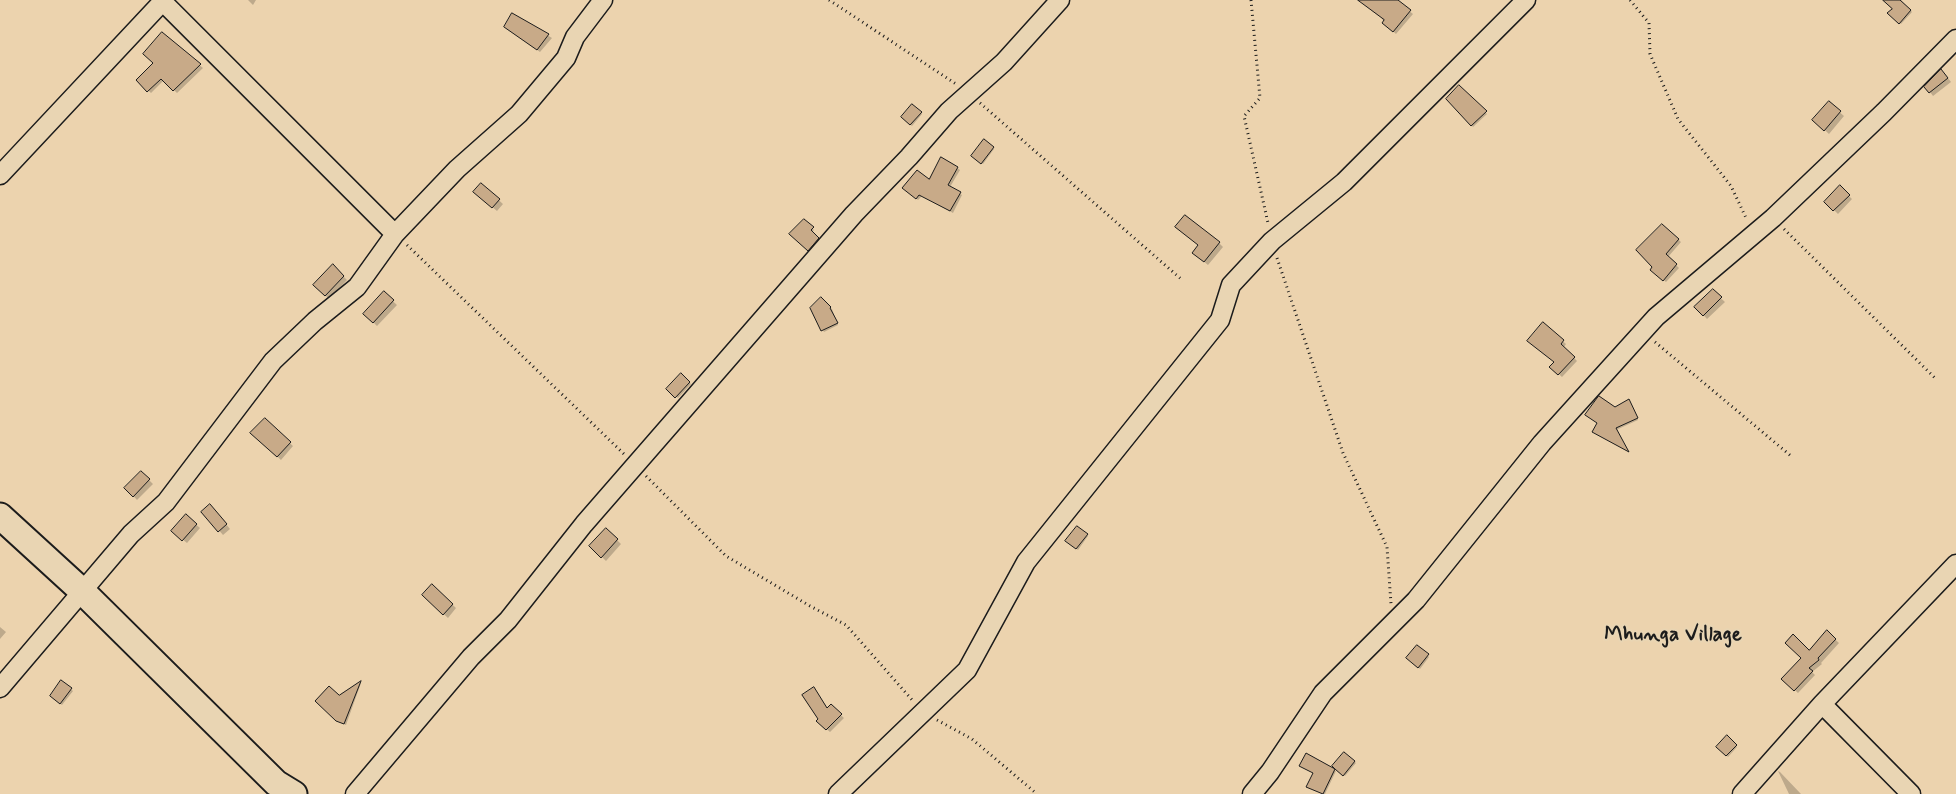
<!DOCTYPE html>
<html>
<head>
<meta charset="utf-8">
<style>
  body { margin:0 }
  canvas { display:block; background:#ecd3ae }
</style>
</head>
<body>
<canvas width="1956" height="794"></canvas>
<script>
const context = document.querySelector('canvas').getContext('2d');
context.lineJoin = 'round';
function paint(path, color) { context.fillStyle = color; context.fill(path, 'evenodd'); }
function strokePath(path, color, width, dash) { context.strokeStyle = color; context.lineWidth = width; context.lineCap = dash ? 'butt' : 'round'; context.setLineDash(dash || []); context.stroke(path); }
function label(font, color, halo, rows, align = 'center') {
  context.font = font + ' Mynerve,sans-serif'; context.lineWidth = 4; context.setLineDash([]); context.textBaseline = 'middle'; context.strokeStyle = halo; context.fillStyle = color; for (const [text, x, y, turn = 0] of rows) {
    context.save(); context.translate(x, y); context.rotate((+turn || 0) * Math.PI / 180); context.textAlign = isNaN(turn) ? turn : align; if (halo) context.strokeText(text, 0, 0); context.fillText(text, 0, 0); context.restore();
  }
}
const shadow = new Path2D(`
  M248,0H256L253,5Z
  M1369,0H1396L1413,14L1396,34L1387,26Z
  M1884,0H1901L1912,12L1901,24L1889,13L1893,9Z
  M513,14L552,38L540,52L509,30Z
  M162,34L203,68L177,93L164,80L151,93L138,80L155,63Z
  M1945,74L1951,82L1933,96L1930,92Z
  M1459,87L1487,114L1473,127L1448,99Z
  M1829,103L1844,116L1829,134L1814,120Z
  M912,106L922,114L912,126L902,117Z
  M984,141L994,149L983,164L973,156Z
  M957,168L960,170L950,187L962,195L953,213L922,196L918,200L906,190Z
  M481,184L503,204L497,211L478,195Z
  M1840,187L1852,199L1838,214L1826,202Z
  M804,220L814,230L811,233L819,241L810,252L791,234Z
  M1662,225L1681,242L1668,257L1679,268L1666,282L1652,270Z
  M1219,243L1223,247L1208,265L1197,256Z
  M333,266L347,280L329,299L315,285Z
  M1713,291L1725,302L1707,319L1696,307Z
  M384,293L397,305L377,326L365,314Z
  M821,299L832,309L838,325L824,332L812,309Z
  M1543,324L1566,344L1564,347L1577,361L1562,377L1551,367L1555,363Z
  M681,375L691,384L678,398L668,389Z
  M1630,402L1638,420L1616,430L1628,451L1595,433L1599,423L1615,408Z
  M265,420L293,446L281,460L252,433Z
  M141,472L153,484L137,500L126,488Z
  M214,509L230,529L223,535L203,512Z
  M186,516L200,528L187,543L177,535Z
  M606,529L621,544L606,561L591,546Z
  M1087,535L1088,536L1078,550L1066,541Z
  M432,586L456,608L448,618L423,595Z
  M0,627L6,632L0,639Z
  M1827,632L1839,643L1821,663L1822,664L1812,672L1815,675L1798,693L1783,679Z
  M1418,647L1429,657L1420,669L1408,658Z
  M62,682L73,691L62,705L53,698Z
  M361,683L346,725L339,722V697Z
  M817,692L828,709L831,706L844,718L830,732L817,721L819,719Z
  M1727,737L1737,747L1728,757L1718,747Z
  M1344,753L1356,763L1345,776L1337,769Z
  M1306,755L1336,771L1325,794L1309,788L1314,774Z
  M1778,771L1780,772L1801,794H1789Z`);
const building = new Path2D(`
  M1358,0H1398L1411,10L1393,32L1382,23L1384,20Z
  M1883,0H1900L1911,10L1899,24L1887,13L1892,9Z
  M512,13L549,34L537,50L504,27Z
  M162,32L201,64L173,91L161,79L147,92L136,80L153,63L143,54Z
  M1941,69L1948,78L1929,93L1924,87Z
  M1459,85L1487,111L1471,126L1446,99Z
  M1829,101L1841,111L1824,131L1812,120Z
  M912,104L922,112L910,125L901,117Z
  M984,139L994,147L981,164L971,156Z
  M941,157L958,167L948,185L961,192L950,211L919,195L916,199L902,188L917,170L929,179Z
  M481,183L500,199L492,208L473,192Z
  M1840,185L1850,195L1833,211L1824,202Z
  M1185,215L1220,242L1204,262L1192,253L1198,245L1175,227Z
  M804,219L814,227L811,230L819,238L808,251L789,234Z
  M1662,224L1679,239L1666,254L1677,264L1663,281L1650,270L1652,267L1636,250Z
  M333,264L344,276L325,296L313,285Z
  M1713,289L1722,297L1703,316L1694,307Z
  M384,291L394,300L373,323L363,314Z
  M821,297L831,307L830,308L838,323L821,331L810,308Z
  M1543,322L1564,340L1561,344L1575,357L1558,375L1549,367L1554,362L1527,341Z
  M681,373L690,382L675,398L666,389Z
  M1599,396L1615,407L1629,399L1638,418L1616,428L1629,452L1592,432L1597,423L1585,415Z
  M265,418L291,442L277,457L250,433Z
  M141,471L150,479L133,497L124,488Z
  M210,504L227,524L218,532L201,512Z
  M186,514L197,524L182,541L171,531Z
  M1077,526L1088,534L1076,549L1065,541Z
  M606,528L618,539L601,558L589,546Z
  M432,584L453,604L443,615L422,595Z
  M1827,630L1836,639L1818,658L1819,660L1809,668L1813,671L1794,691L1781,679L1801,658L1785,643L1793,634L1809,650Z
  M1417,645L1429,654L1418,668L1406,658Z
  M61,680L72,688L60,704L50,696Z
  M361,681L344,724L336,721L315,701L329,686L339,695Z
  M814,687L827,708L831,704L842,714L826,730L816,721L818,719L802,695Z
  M1727,735L1737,745L1726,756L1716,747Z
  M1344,752L1355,761L1343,776L1335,769L1323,794L1306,787L1313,773L1299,766L1306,753L1335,769L1332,766Z`);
const path = new Path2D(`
  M829,0L956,84
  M1251,0L1260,98L1244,116L1268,223
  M1630,0L1649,23L1650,54L1678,119L1731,186L1747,220
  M980,103L1181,279
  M1784,229L1935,378
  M407,245L624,454
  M1277,258L1343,453L1387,547L1391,604
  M1655,342L1791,456
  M646,476L726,556L810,606L846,625L913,701
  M937,720L972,739L1037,794`);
const street = new Path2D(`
  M161,0L395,234
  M0,175L164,0
  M0,688L131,534L166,502L273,361L315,321L357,287L395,234L457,169L519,114L566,58L575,37L603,0
  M1822,704L1911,794
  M355,794L471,657L508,620L584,524L854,214L909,157L949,111L1004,62L1060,0
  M838,794L967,670L1026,562L1220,320L1231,285L1272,241L1344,182L1526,0
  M1252,794L1270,772L1323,693L1416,600L1542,443L1656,317L1773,218L1884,112L1956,39
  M1742,794L1822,704L1956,564`);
const secondary = new Path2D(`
  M0,516L82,591L276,783L294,794`);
const quarterNames = [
  ["Mhunga Village",1673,636]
];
paint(shadow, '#0003');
paint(building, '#c8aa88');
strokePath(building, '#1c1c1c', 1);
strokePath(street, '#1c1c1c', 21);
strokePath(secondary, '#1c1c1c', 29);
strokePath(path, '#1c1c1c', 3, [1, 4]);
strokePath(street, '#e9d5b3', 18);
strokePath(secondary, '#e9d5b3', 25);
label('bold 21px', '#1c1c1c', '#e9d5b3', quarterNames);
</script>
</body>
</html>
